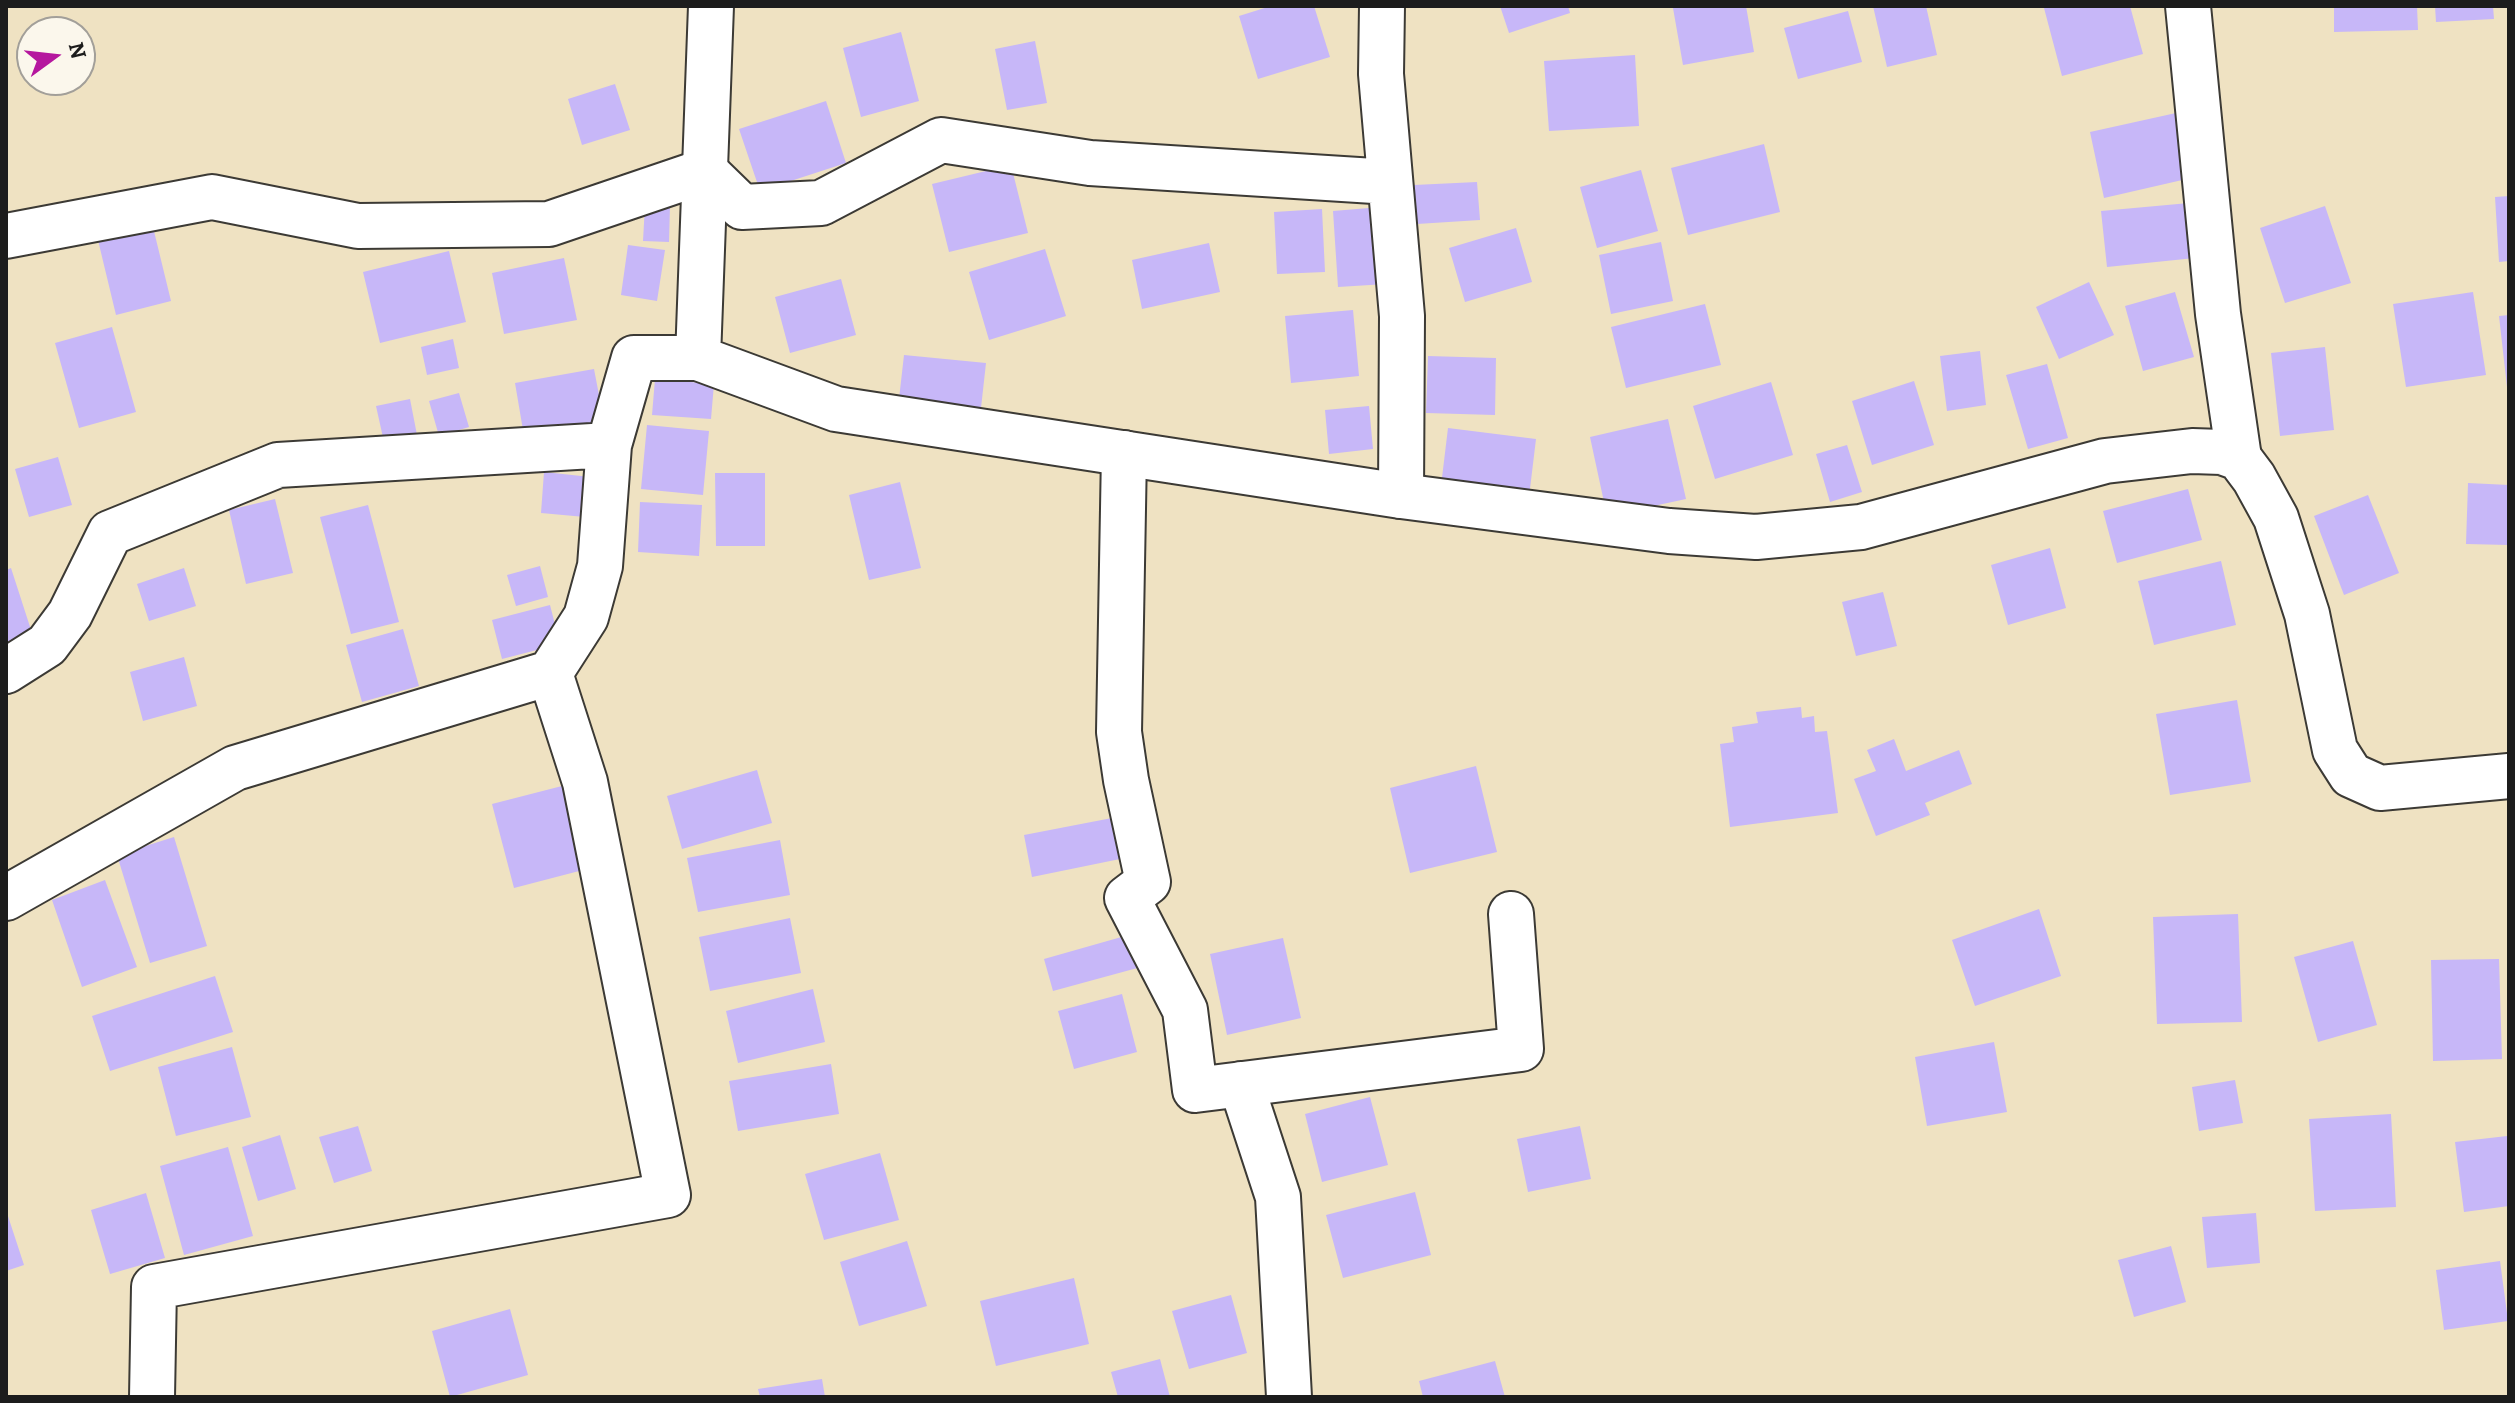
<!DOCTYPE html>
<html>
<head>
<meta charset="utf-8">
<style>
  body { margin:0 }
  #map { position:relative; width:2515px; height:1403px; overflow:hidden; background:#efe2c2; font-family:Alegreya,serif }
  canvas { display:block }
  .frame { position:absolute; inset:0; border:8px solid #1c1c1c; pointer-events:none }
  .north { position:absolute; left:16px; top:16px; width:80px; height:80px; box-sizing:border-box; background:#fbf7ec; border:2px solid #a29f99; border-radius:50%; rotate:75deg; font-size:22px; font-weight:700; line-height:32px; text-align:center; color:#1c1c1c }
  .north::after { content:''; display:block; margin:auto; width:28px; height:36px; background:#b5179e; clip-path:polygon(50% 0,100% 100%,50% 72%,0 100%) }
</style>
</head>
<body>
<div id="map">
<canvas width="2515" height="1403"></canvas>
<div class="frame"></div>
<div class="north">N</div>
</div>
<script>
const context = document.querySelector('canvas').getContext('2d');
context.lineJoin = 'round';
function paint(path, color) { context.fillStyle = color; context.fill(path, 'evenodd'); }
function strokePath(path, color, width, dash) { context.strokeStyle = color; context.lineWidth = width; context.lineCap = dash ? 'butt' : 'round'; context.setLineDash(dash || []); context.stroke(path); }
const building = new Path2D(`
  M1271,6H1314L1330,57L1258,79L1239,16Z
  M1500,6H1568L1570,13L1509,33Z
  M1688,6H1746L1754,52L1683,65L1673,8Z
  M1873,6H1926L1937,55L1887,67Z
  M2053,6H2130L2143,54L2062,76L2044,8Z
  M2334,6H2417L2418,30L2334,32Z
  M2435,6H2493L2494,19L2436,22Z
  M1848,11L1862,62L1798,79L1784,28Z
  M901,32L919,101L861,117L843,48Z
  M1035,41L1047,103L1007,110L995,49Z
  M1635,55L1639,126L1549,131L1544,61Z
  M615,84L630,130L582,145L568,99Z
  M826,101L846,163L760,191L739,129Z
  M2176,113L2191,178L2104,198L2090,132Z
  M1764,144L1780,212L1688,235L1671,168Z
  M1011,165L1028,233L949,252L932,184Z
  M1641,170L1658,231L1597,248L1580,187Z
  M1477,182L1480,220L1417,224L1414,185Z
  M2509,196V261L2499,262L2495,197Z
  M2189,203L2195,258L2107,267L2101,211Z
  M645,205L670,206L669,242L643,241Z
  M2325,206L2351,283L2285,303L2260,228Z
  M1381,207L1386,284L1338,287L1333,211Z
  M1322,209L1325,272L1277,274L1274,212Z
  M152,223L171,301L116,315L97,236Z
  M1516,228L1532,282L1465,302L1449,248Z
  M1661,242L1673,301L1611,314L1599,255Z
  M1209,243L1220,292L1142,309L1132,260Z
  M628,245L665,250L657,301L621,295Z
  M1045,249L1066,316L989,340L969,272Z
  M449,251L466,322L380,343L363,272Z
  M564,258L577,320L504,334L492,273Z
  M841,279L856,335L790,353L775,297Z
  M2089,282L2114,335L2059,359L2036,307Z
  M2175,292L2194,357L2143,371L2125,306Z
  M2473,292L2486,375L2406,387L2393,304Z
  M1705,304L1721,365L1626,388L1611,327Z
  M1353,310L1359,376L1291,383L1285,316Z
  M2509,315V387H2507L2499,316Z
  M112,327L136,412L79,428L55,343Z
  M453,339L459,368L427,375L421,347Z
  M2325,347L2334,430L2280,436L2271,353Z
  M1980,351L1986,405L1947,411L1940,356Z
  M904,355L986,363L981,408L899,399Z
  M1428,356L1496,358L1495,415L1426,413Z
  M2047,364L2068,438L2028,449L2006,375Z
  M594,369L604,421L524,436L515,383Z
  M655,379L714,384L711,419L652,415Z
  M1914,381L1934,445L1872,465L1852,401Z
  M1771,382L1793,455L1715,479L1693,406Z
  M459,393L469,427L439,436L429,401Z
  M410,399L417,435L384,442L376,406Z
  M1369,406L1373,449L1329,454L1325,410Z
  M1668,419L1686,499L1607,516L1590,437Z
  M647,425L709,431L703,495L641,489Z
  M1448,428L1536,439L1529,497L1441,486Z
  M1847,445L1862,492L1830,502L1816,454Z
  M58,457L72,505L29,517L15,469Z
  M544,472L600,478L596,518L541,513Z
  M715,473H765V546H716Z
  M900,482L921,568L869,580L849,495Z
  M2468,483L2509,485V545L2466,544Z
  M2188,489L2202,540L2117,563L2103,511Z
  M2368,495L2399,573L2344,595L2314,516Z
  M275,499L293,573L246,584L229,510Z
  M640,502L702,505L699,556L638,552Z
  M368,505L399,622L351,634L320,517Z
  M2050,548L2066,608L2008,625L1991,565Z
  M2221,561L2236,625L2154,645L2138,581Z
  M540,566L548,597L516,606L507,575Z
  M11,568L32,633L6,642V570Z
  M184,568L196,606L149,621L137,584Z
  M1883,592L1897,646L1856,656L1842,602Z
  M550,605L560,644L502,659L492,620Z
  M403,629L419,686L362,702L346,645Z
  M184,657L197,706L143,721L130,672Z
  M2237,700L2251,782L2170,795L2156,714Z
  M1801,707L1802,718L1814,716L1815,732L1827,731L1838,813L1730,827L1720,744L1734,742L1732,727L1758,723L1756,712Z
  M1894,739L1906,771L1959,750L1972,784L1925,803L1930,815L1876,836L1854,779L1876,771L1867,750Z
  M1476,766L1497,852L1410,873L1390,788Z
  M757,770L772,823L682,849L667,796Z
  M562,786L583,870L514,888L492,804Z
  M1112,818L1120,859L1032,877L1024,835Z
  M174,837L207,946L150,963L117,855Z
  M780,840L790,895L698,912L687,858Z
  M105,880L137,967L82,987L52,900Z
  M2039,909L2061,976L1975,1006L1952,940Z
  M2238,914L2242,1022L2157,1024L2153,917Z
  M790,918L801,973L710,991L699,937Z
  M1132,934L1141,967L1053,991L1044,959Z
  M1283,938L1301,1018L1227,1035L1210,954Z
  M2353,941L2377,1025L2318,1042L2294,957Z
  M2499,959L2502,1059L2433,1061L2431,960Z
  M215,976L233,1032L110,1071L92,1016Z
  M813,989L825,1042L738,1063L726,1011Z
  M1122,994L1137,1052L1074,1069L1058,1011Z
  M1994,1042L2007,1112L1927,1126L1915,1057Z
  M232,1047L251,1117L176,1136L158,1067Z
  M831,1064L839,1114L738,1131L729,1081Z
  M2235,1080L2243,1123L2199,1131L2192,1087Z
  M1370,1097L1388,1165L1322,1182L1305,1114Z
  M2391,1114L2396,1207L2315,1211L2309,1119Z
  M358,1126L372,1171L334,1183L319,1137Z
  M1580,1126L1591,1179L1528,1192L1517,1139Z
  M280,1135L296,1189L258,1201L242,1147Z
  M2507,1136L2509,1206L2464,1212L2455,1142Z
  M228,1147L253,1236L184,1255L160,1166Z
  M880,1153L899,1220L824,1240L805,1174Z
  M1415,1192L1431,1255L1343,1278L1326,1215Z
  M146,1193L165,1258L110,1274L91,1210Z
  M6,1210L24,1265L6,1271Z
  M2256,1213L2260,1263L2207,1268L2202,1217Z
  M907,1241L927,1306L859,1326L840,1262Z
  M2171,1246L2186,1302L2134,1317L2118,1260Z
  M2500,1261L2508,1321L2444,1330L2436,1270Z
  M1074,1278L1089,1344L996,1366L980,1301Z
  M1231,1295L1247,1353L1189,1369L1172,1311Z
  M510,1309L528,1375L450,1397L432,1331Z
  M1160,1359L1170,1397H1118L1111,1372Z
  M1495,1361L1505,1397H1423L1419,1381Z
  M822,1379L825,1397H760L758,1389Z`);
const minor = new Path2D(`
  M1382,6L1381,74L1402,316L1401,496
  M2188,6L2218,314L2239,458
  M6,236L212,197L358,226L549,224L705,171L742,207L821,203L941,140L1090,163L1390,182
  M1124,453L1119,732L1126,780L1148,882L1127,898L1185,1010L1195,1090L1521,1049L1511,914
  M6,671L47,645L70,614L110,533L278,465L609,445L634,358H698
  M6,898L235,768L550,673L586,617L600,566L609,445
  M1241,1084L1278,1197L1289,1397
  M152,1397L154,1287L668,1195L585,782L550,673`);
const tertiary = new Path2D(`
  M711,6L698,358L836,409L1401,496L1669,531L1756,537L1861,527L2105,461L2192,451L2222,452L2239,458L2254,478L2276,518L2307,614L2335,750L2351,775L2380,788L2509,776`);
paint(building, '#c7b7f8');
strokePath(minor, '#3c3a35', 48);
strokePath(tertiary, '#3c3a35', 48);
strokePath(minor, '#fff', 44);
strokePath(tertiary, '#fff', 44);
</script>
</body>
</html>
